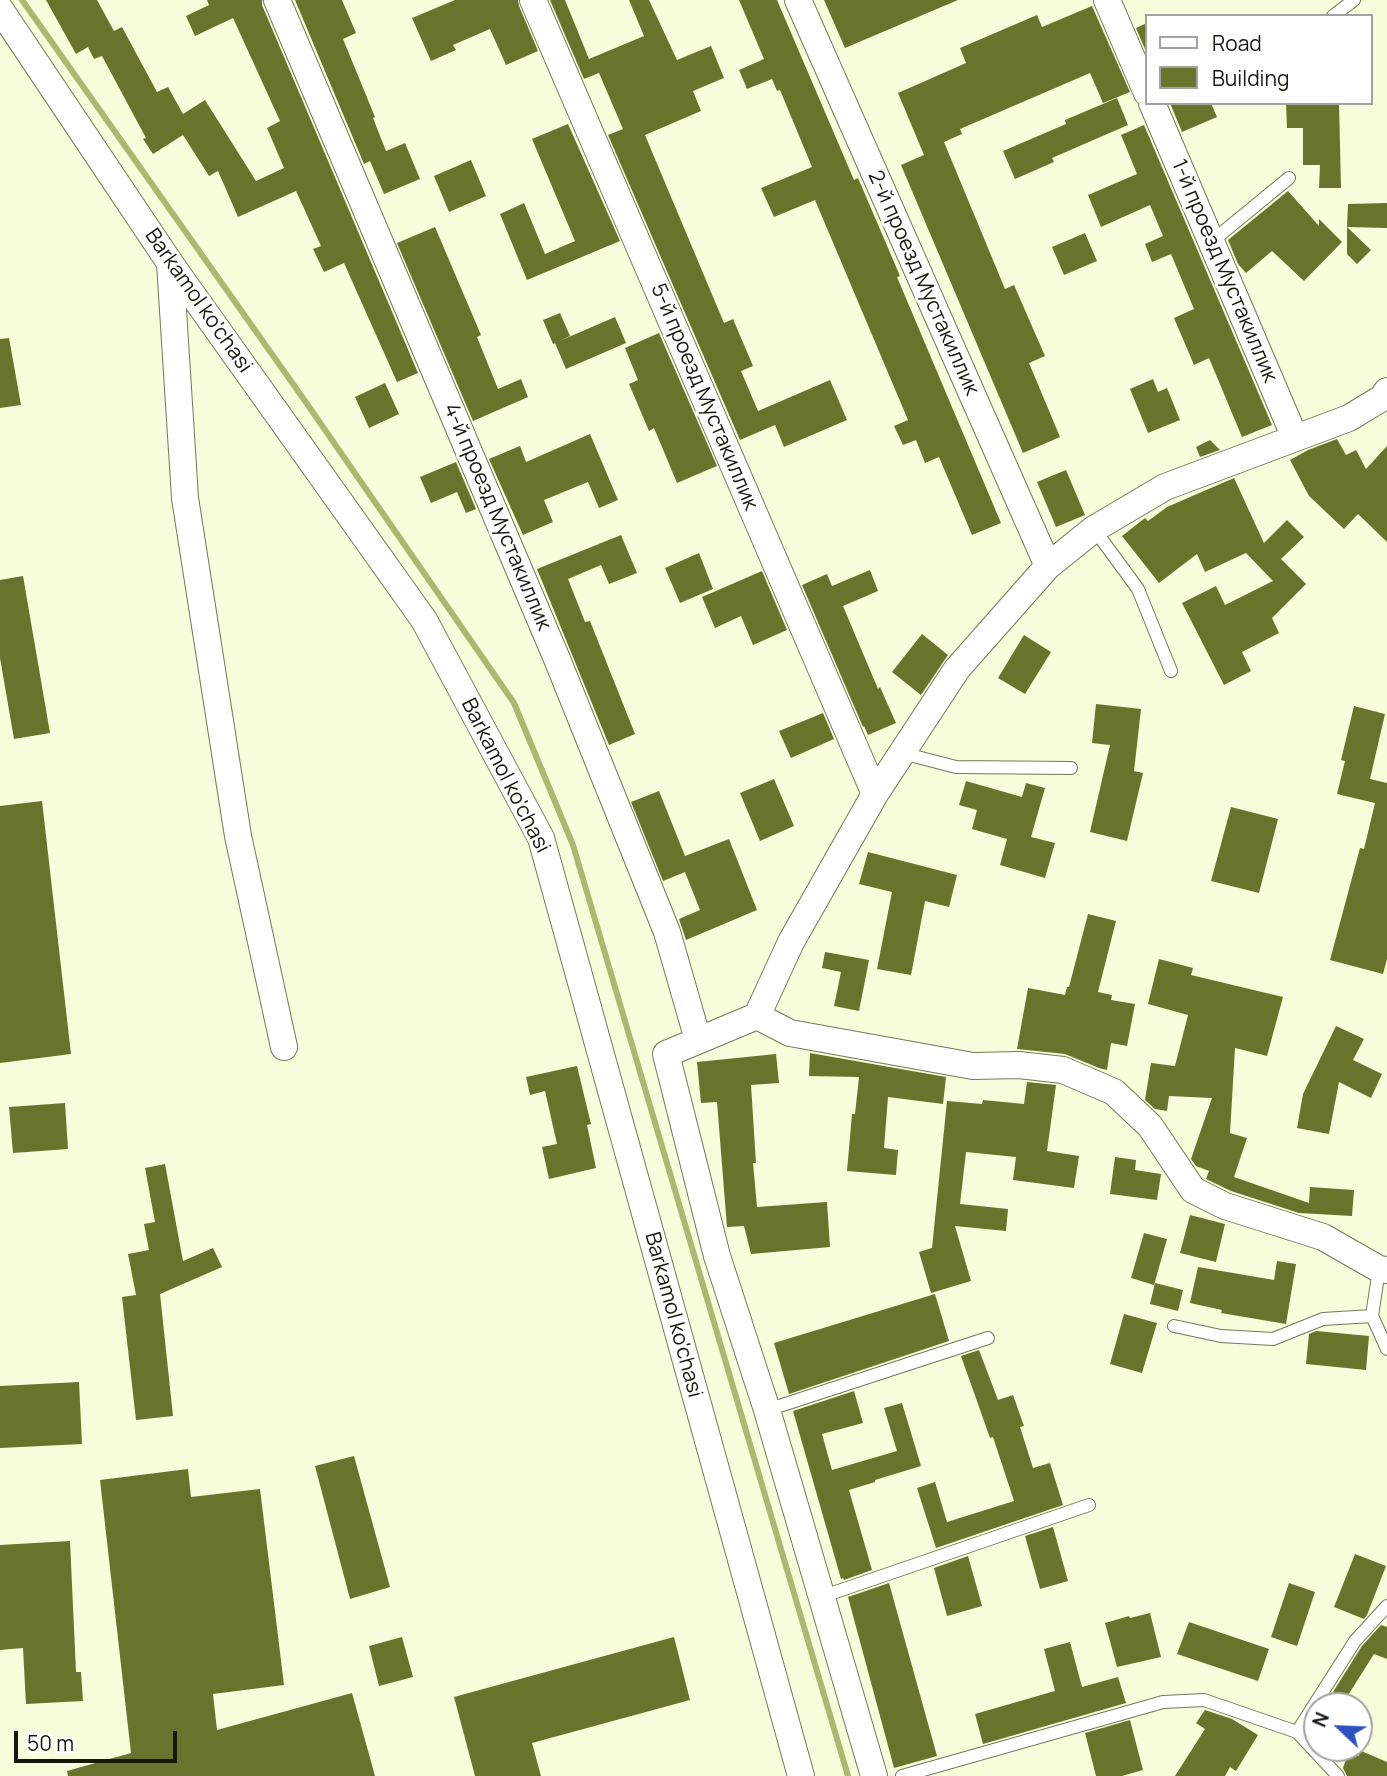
<!DOCTYPE html>
<html>
<head>
<meta charset="utf-8">
<style>
  body { margin:0 }
  #map { position:relative; width:1387px; height:1776px; overflow:hidden; background:#f7fdda; font-family:Manrope,sans-serif }
  canvas { display:block }
  .legend { position:absolute; left:1145px; top:14px; width:228px; height:91px; box-sizing:border-box; background:#fff; border:2px solid #a2a39e; margin:0; padding:9px 12px; list-style:none; font-size:21px; color:#16180c }
  .legend li { display:flex; align-items:center; gap:14px; height:35px }
  .legend b { width:35px; border:2px solid #a2a39e }
  .north { position:absolute; left:1303px; top:1692px; width:70px; height:70px; box-sizing:border-box; background:#fff; border:2px solid #a2a39e; border-radius:50%; rotate:293deg; font-size:19px; font-weight:700; line-height:28px; text-align:center; color:#16180c }
  .north::after { content:''; display:block; margin:auto; width:24px; height:32px; background:#2d51c1; clip-path:polygon(50% 0,100% 100%,50% 72%,0 100%) }
  .scale { position:absolute; left:14px; top:1731px; width:163px; height:32px; box-sizing:border-box; border:4px solid #16180c; border-top:0; padding-left:9px; font-size:21px; line-height:24px; white-space:nowrap; color:#16180c; -webkit-text-stroke:5px #fff; paint-order:stroke }
</style>
</head>
<body>
<div id="map">
<canvas width="1387" height="1776"></canvas>
<ul class="legend">
<li><b style="height:9px;background:#fff"></b>Road</li>
<li><b style="height:19px;background:#6a732c"></b>Building</li>
</ul>
<div class="north">N</div>
<div class="scale">50 m</div>
</div>
<script>
const context = document.querySelector('canvas').getContext('2d');
context.lineJoin = 'round';
function strokePath(path, color, width, dash) { context.strokeStyle = color; context.lineWidth = width; context.lineCap = dash ? 'butt' : 'round'; context.setLineDash(dash || []); context.stroke(path); }
function paint(path, color) { context.fillStyle = color; context.fill(path, 'evenodd'); }
function label(font, color, halo, rows, align = 'center') {
  context.font = font + ' Manrope,sans-serif'; context.lineWidth = 6; context.setLineDash([]); context.textBaseline = 'middle'; context.strokeStyle = halo; context.fillStyle = color; for (const [text, x, y, turn = 0] of rows) {
    context.save(); context.translate(x, y); context.rotate((+turn || 0) * Math.PI / 180); context.textAlign = isNaN(turn) ? turn : align; if (halo) context.strokeText(text, 0, 0); context.fillText(text, 0, 0); context.restore();
  }
}
const stream = new Path2D(`
  M22,0L305,401L514,703L573,845L848,1776`);
const building = new Path2D(`
  M46,0H97L114,31L122,27L157,92L168,87L183,114L205,100L256,181L284,168L267,128L280,121L233,18L195,36L186,16L209,5L207,0H262V5L418,373L397,382L344,263L324,272L313,249L321,246L296,191L238,217L218,171L209,176L183,135L153,154L143,139L146,138L102,56L94,59L88,47L76,54Z
  M295,0H342L356,33L343,39L375,117L373,118L386,151L405,143L420,179L384,194L370,161L364,164Z
  M455,0H518L519,6L538,51L506,65L490,29L453,45L456,50L431,61L412,18Z
  M550,0H565L589,59L644,36L629,0H649L677,60L711,46L724,78L693,91L701,111L645,135L724,323L733,319L753,366L741,371L758,411L830,380L847,420L784,447L775,425L740,440L608,135L623,129L599,73L584,79Z
  M739,0H777L854,180L858,178L900,276L897,277L1001,523L972,535L939,457L925,463L916,440L903,445L894,426L908,420L815,200L774,217L761,188L812,167L780,90L777,91L772,79L747,89L739,70L764,59Z
  M824,0H958L845,48Z
  M1092,6L1130,92L1103,103L1090,73L960,129L962,134L944,142L1005,289L1014,285L1045,356L1029,363L1060,437L1023,453L901,165L924,155L898,93L966,63L960,48L1037,15L1042,27Z
  M1147,23V54L1136,28Z
  M1117,98L1128,125L1052,158L1054,162L1015,179L1003,151L1066,124L1065,120Z
  M1170,103H1211L1217,117L1182,132Z
  M1286,103H1339L1341,188H1319L1320,165H1303V128H1287Z
  M568,124L620,241L527,280L500,214L524,203L545,254L575,241L532,139Z
  M1144,125L1272,425L1242,437L1209,358L1194,365L1174,318L1194,309L1171,254L1152,262L1145,244L1163,236L1150,205L1101,227L1088,195L1137,174L1121,135Z
  M471,160L486,196L449,212L434,176Z
  M1288,191L1319,226V219L1342,242L1304,281L1272,251L1246,273L1238,264L1228,240Z
  M1387,203V228L1347,227L1348,204Z
  M435,227L481,335L477,337L498,389L521,379L528,397L473,421L397,243Z
  M1347,227L1371,250L1357,264L1347,254Z
  M1085,233L1097,261L1064,275L1052,247Z
  M560,313L570,336L553,344L543,320Z
  M615,317L626,343L566,369L555,343Z
  M659,333L717,466L677,483L654,428L649,431L629,384L638,380L625,348Z
  M9,338L21,405L0,408V339Z
  M1153,379L1158,392L1167,388L1180,420L1148,433L1130,389Z
  M385,383L399,414L369,428L355,397Z
  M590,434L618,500L599,508L588,482L544,500L553,522L523,535L489,459L520,446L526,462Z
  M1337,439L1346,455L1356,450L1366,469L1387,446V542L1358,514L1344,529L1309,496L1290,460L1308,450Z
  M1210,440L1220,450L1200,457L1196,447Z
  M456,462L476,509L466,513L457,492L431,503L420,477Z
  M1066,470L1085,515L1056,527L1037,482Z
  M1234,478L1264,543L1287,520L1304,537L1281,559L1306,584L1272,618L1279,633L1242,652L1251,671L1224,685L1182,603L1216,586L1225,605L1273,581L1246,553L1205,572L1197,554L1159,583L1122,536L1145,518L1148,521L1167,507Z
  M621,535L637,573L609,584L601,565L568,579L585,622L590,621L635,734L609,745L537,569Z
  M699,553L713,589L680,603L665,568Z
  M870,570L878,591L843,606L878,689L880,687L896,723L868,735L864,726L863,727L802,585L827,574L832,586Z
  M762,571L787,630L753,645L741,616L715,628L702,597Z
  M23,576L50,733L14,739L0,658V580Z
  M922,634L948,655L921,695L892,672Z
  M1024,635L1051,652L1025,694L998,678Z
  M1096,704L1141,709L1134,771L1143,773L1127,841L1090,832L1110,745L1092,743Z
  M1354,706L1385,714L1370,779L1387,783V959L1383,974L1330,960L1360,848L1364,849L1375,803L1337,794L1345,761L1341,760Z
  M823,713L834,739L791,758L779,731Z
  M774,779L794,826L760,841L740,793Z
  M966,781L1022,797L1026,783L1045,788L1031,837L1055,843L1045,878L1000,865L1007,839L972,829L977,810L959,805Z
  M659,791L685,856L729,839L757,910L686,940L679,919L700,910L685,872L663,881L631,802Z
  M42,801L71,1054L0,1063V806Z
  M1231,807L1278,819L1259,893L1211,881Z
  M868,852L957,875L949,907L925,901L911,975L877,969L892,892L859,884Z
  M1088,914L1116,921L1098,992L1112,995L1111,1000L1135,1004L1127,1046L1111,1043L1107,1070L1099,1068L1065,1054L1017,1049L1028,988L1065,995L1067,987H1069Z
  M825,952L869,960L859,1011L834,1006L841,972L822,968Z
  M1159,959L1193,968L1191,975L1283,997L1267,1056L1235,1048L1230,1133L1247,1138L1234,1177L1309,1203L1310,1187L1354,1190L1352,1216L1299,1213L1231,1191L1206,1179L1209,1171L1196,1166L1191,1159L1212,1098L1169,1096L1167,1111L1155,1109L1145,1100L1151,1063L1175,1066L1188,1015L1148,1004Z
  M1336,1026L1364,1039L1353,1060L1382,1074L1371,1098L1339,1082L1329,1134L1297,1128L1303,1094Z
  M810,1053L946,1077L943,1104L888,1097L884,1148L898,1150L896,1175L847,1171L852,1114H855L859,1077L809,1076Z
  M776,1054L779,1083L751,1085L756,1163H753L757,1207L827,1202L830,1247L751,1254L744,1226L727,1227L717,1102L701,1103L697,1062Z
  M577,1066L591,1124L587,1125L596,1168L549,1179L542,1147L557,1144L545,1091L530,1095L526,1077Z
  M1027,1082L1056,1085L1047,1151L1079,1156L1074,1188L1013,1180L1016,1157L966,1152L960,1204L1008,1209L1006,1231L955,1226L971,1281L931,1293L919,1252L932,1248L947,1101L982,1104L983,1100L1024,1104Z
  M65,1103L68,1149L13,1153L9,1107Z
  M1115,1157L1136,1160L1135,1170L1161,1174L1157,1200L1110,1194Z
  M165,1164L183,1261L213,1248L222,1267L160,1294L173,1416L136,1420L122,1297L136,1295L128,1254L149,1250L144,1224L155,1222L145,1168Z
  M1190,1215L1225,1224L1216,1262L1180,1253Z
  M1144,1233L1167,1239L1154,1285L1131,1278Z
  M1277,1261L1296,1264L1286,1324L1221,1313L1222,1310L1190,1303L1198,1267L1274,1280Z
  M1155,1283L1183,1290L1178,1311L1150,1304Z
  M935,1294L949,1341L789,1394L774,1343Z
  M1124,1314L1157,1323L1142,1373L1110,1364Z
  M1316,1331L1369,1336L1366,1370L1306,1364L1309,1334Z
  M979,1350L998,1400L1013,1395L1024,1426L1020,1427L1033,1468L1050,1463L1063,1505L936,1548L917,1488L935,1482L947,1522L1014,1501L993,1437L990,1438L961,1356Z
  M79,1382L82,1444L0,1448V1386Z
  M854,1391L863,1423L822,1434L832,1470L897,1451L884,1408L902,1403L921,1466L875,1480V1482L849,1490L872,1570L844,1580L843,1578L841,1579L793,1411Z
  M354,1456L390,1587L350,1599L315,1466Z
  M188,1469L191,1497L260,1489L284,1685L213,1694L217,1730L352,1693L375,1776H68L67,1771L131,1753L100,1480Z
  M1053,1527L1068,1581L1040,1589L1025,1536Z
  M70,1541L76,1672H81L83,1701L26,1704L23,1648L0,1650V1545Z
  M1355,1554L1386,1566L1367,1615L1364,1619L1334,1607Z
  M968,1556L982,1606L947,1616L934,1568Z
  M889,1583L937,1756L894,1768L848,1597Z
  M1289,1583L1315,1592L1297,1646L1271,1637Z
  M1150,1613L1161,1657L1117,1667L1105,1623L1129,1616L1130,1618Z
  M1189,1622L1269,1649L1258,1681L1177,1654Z
  M1381,1625L1387,1627V1659L1374,1654L1345,1700L1333,1692L1362,1646Z
  M402,1637L413,1677L379,1686L369,1646Z
  M674,1637L690,1700L532,1743L541,1776H475L454,1697Z
  M1070,1642L1082,1687L1118,1677L1126,1703L983,1744L975,1714L1055,1691L1044,1649Z
  M1205,1710L1232,1719L1258,1735L1236,1771L1230,1767L1225,1776H1175L1205,1729L1196,1723Z
  M1130,1720L1143,1770L1122,1776H1096L1085,1733Z
  M1359,1750L1387,1762V1776H1347L1343,1768L1349,1751L1359,1756Z`);
const lane = new Path2D(`
  M1333,16L1354,0
  M1211,242L1289,178
  M1094,529L1138,589L1171,671
  M902,753L956,767L1071,768
  M1379,1269L1372,1316L1387,1349
  M1174,1326L1221,1336L1273,1339L1323,1319L1372,1316
  M767,1410L988,1338
  M821,1597L1089,1505
  M1297,1732L1355,1641L1387,1606
  M902,1776L1163,1702L1204,1700L1297,1732L1338,1776`);
const street = new Path2D(`
  M277,0L557,659L667,932L698,1040
  M533,0L875,794
  M798,0L1048,566
  M1107,0L1147,93
  M0,9L170,263L424,620L541,838L801,1776
  M1152,103L1295,438
  M170,263L185,498L238,836L284,1047
  M757,1016L790,1033L973,1066L1019,1065L1063,1070L1114,1092L1150,1126L1193,1190L1225,1206L1323,1237L1379,1269L1387,1270
  M874,1776L767,1410L717,1256L666,1054L757,1016L791,942L875,794L957,669L1048,566L1094,529L1165,487L1349,418L1382,398L1387,391`);
const streetNames = [
  ["1-й проезд Мустакиллик",1224,271,67],
  ["2-й проезд Мустакиллик",923,283,66],
  ["Barkamol ko'chasi",198,301,55],
  ["5-й проезд Мустакиллик",704,397,67],
  ["4-й проезд Мустакиллик",497,517,67],
  ["Barkamol ko'chasi",505,776,63],
  ["Barkamol ko'chasi",673,1315,75]
];
strokePath(stream, '#acb770', 6);
paint(building, '#6a732c');
strokePath(lane, '#737859', 14);
strokePath(street, '#737859', 28);
strokePath(lane, '#fff', 12);
strokePath(street, '#fff', 26);
label('21px', '#16180c', '#fff', streetNames);
</script>
</body>
</html>
